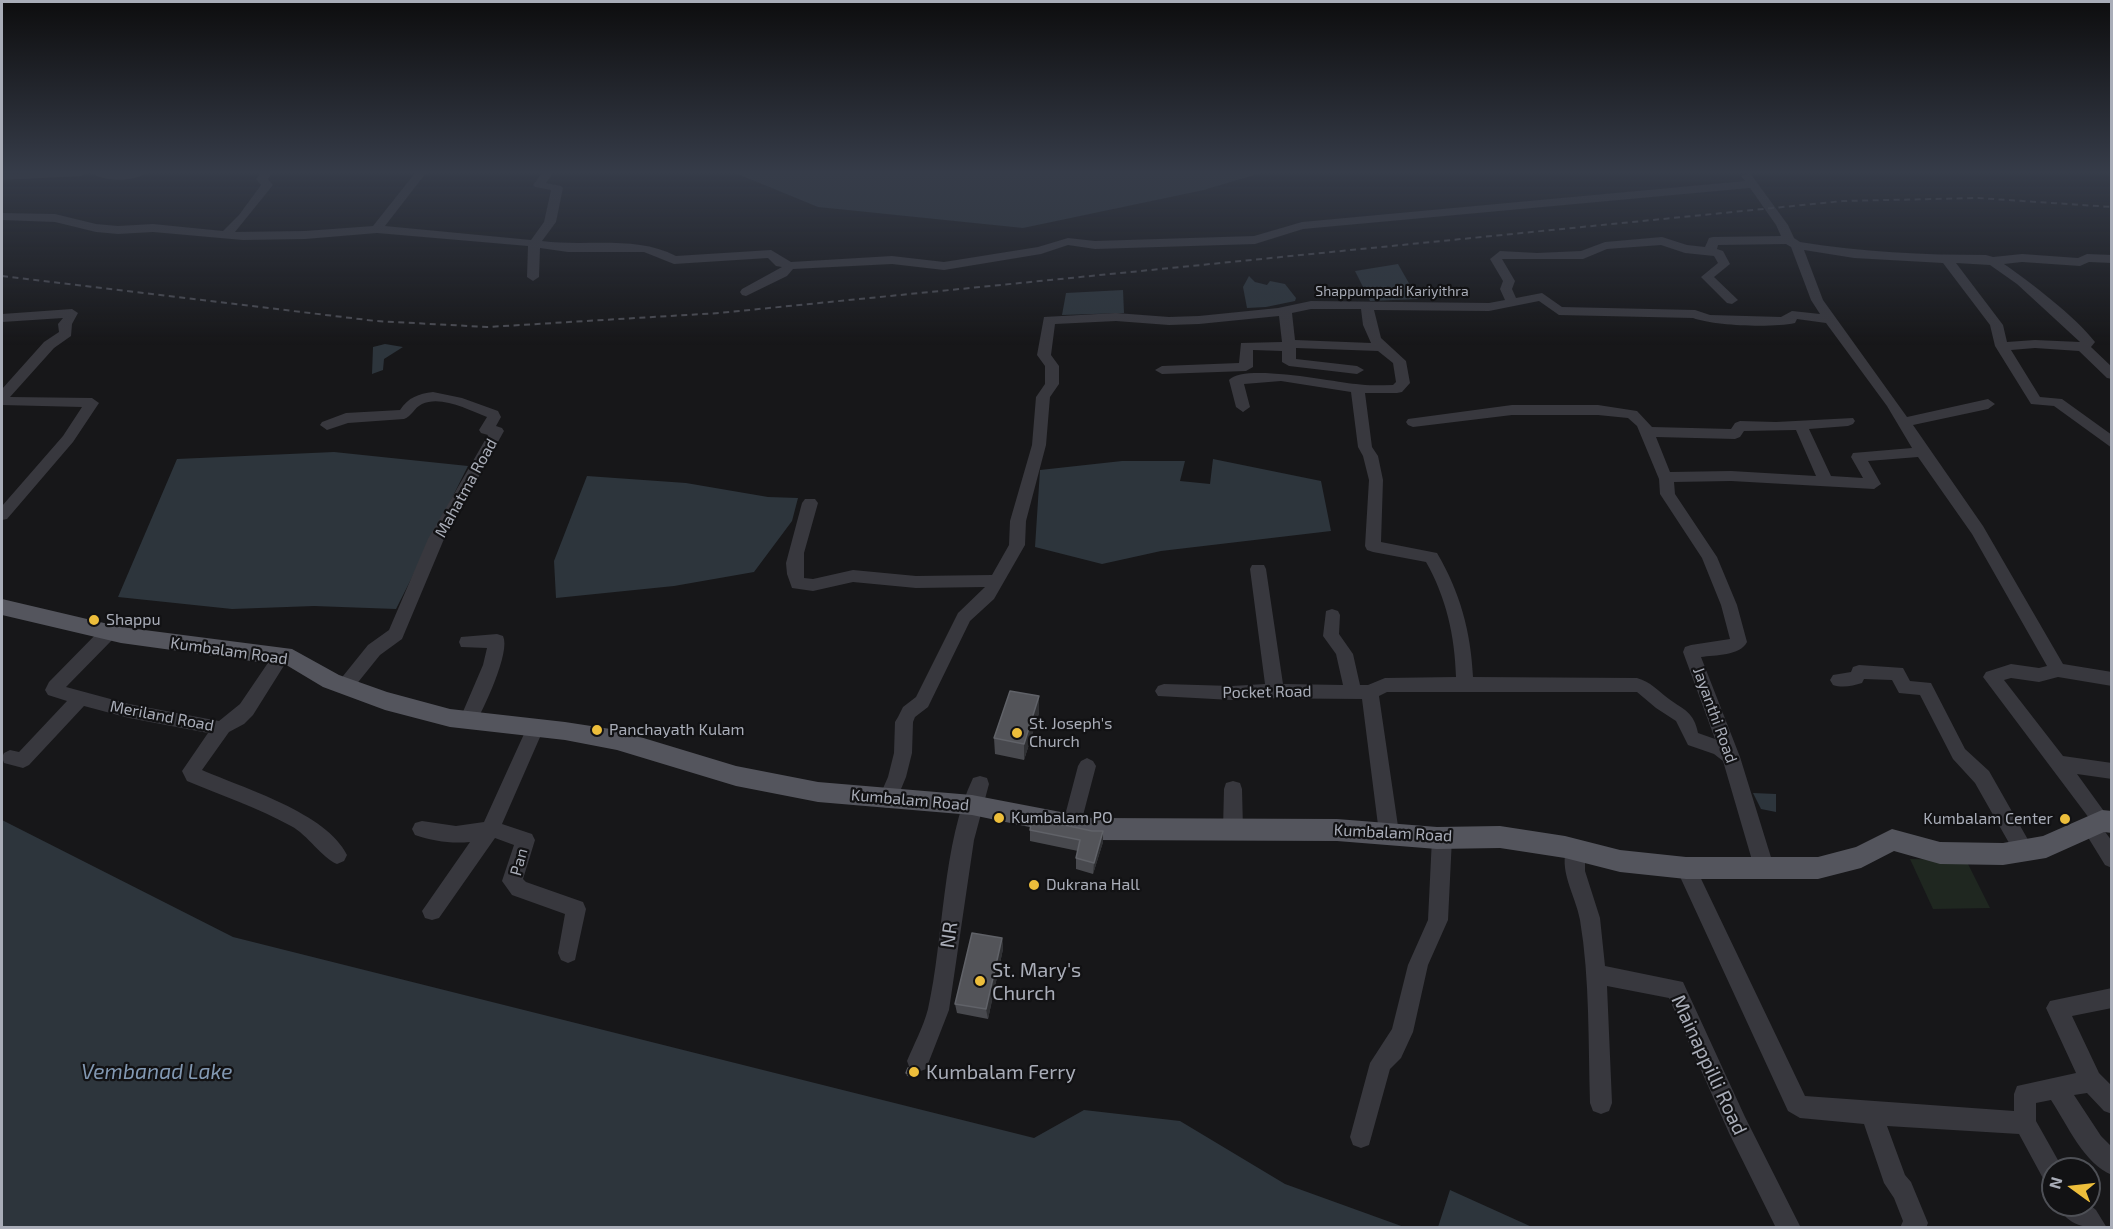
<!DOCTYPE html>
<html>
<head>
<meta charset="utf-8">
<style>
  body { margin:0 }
  #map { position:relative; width:2113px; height:1229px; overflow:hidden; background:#171719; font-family:"Exo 2",sans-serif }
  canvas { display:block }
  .frame { position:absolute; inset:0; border:3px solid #a9adb8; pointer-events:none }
  .north { position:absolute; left:2041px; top:1157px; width:60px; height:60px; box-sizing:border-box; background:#121214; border:2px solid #4e5056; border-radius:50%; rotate:285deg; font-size:16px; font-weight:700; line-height:24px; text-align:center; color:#a9adb8 }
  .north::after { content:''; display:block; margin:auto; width:21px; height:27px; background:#edbe3b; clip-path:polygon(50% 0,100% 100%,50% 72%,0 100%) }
</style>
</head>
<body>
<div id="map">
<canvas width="2113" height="1229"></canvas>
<div class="frame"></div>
<div class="north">N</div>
</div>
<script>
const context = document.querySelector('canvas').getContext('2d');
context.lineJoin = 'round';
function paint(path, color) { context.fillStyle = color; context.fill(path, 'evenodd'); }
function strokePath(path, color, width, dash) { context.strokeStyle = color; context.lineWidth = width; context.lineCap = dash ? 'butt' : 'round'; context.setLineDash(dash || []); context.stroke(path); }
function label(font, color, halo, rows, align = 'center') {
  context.font = font + ' "Exo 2",sans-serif'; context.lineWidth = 4.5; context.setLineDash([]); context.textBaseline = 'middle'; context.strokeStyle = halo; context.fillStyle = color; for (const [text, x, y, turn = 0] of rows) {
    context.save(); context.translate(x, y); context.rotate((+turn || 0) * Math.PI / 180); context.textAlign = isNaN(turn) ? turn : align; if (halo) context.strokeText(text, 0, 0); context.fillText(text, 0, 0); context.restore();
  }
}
const green = new Path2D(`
  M1910,859L1966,860L1990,908L1933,909Z`);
const water = new Path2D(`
  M735,173H1261L1204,190L1023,228L818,207Z
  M1398,264L1418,299L1370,301L1355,271Z
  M1249,276L1255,282L1267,285L1270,281L1285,284L1296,298L1295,301L1266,307L1247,308L1243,287Z
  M1123,290L1124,313L1062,315L1066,293Z
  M385,344L403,347L384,359L383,370L372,374L373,347Z
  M334,452L468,466L396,609L314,606L232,609L118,597L177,459Z
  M1213,459L1321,481L1331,531L1161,551L1102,564L1035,547L1040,470L1122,461H1185L1180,481L1210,484Z
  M587,476L686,483L768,497L798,498L792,521L754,572L674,586L556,598L554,561Z
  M1753,793L1776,794V812L1761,809Z
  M2,820L233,937L1034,1138L1084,1110L1180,1121L1285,1184L1404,1227H2Z
  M1450,1190L1532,1227H1438Z`);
const minor = new Path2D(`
  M86,173L81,176L2,180V174Z
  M92,173H146C134,182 104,182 92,173Z
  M261,173H272L268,179L273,185L235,232L305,231L373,226L415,173H426L385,226L531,240L544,222L551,190L535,187L533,185L542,173H553L546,183L561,186L563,188L556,222L542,241C586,247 636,235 676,256L771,250L791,262L892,256L944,262L1038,247L1068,238L1095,241L1254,236L1302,222L1745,181L1741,176L1750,173L1788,225L1794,238L1800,242C1862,252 1923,255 1986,255L1993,257L2022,254L2078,258L2087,254L2112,255V263L2089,262L2080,266L2022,262L2004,264C2030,282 2076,317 2095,342L2091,347L2112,367V379L2107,378L2079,351L2035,348L2011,350L2040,397L2062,399L2112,435V448L2054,406L2031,404L1995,346L1990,325L1943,263L1854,258L1804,250L1823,300L1907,417L1988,399L1995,404L1988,409L1913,425L1983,526L2063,664L2112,672V686L2058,677L2039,682L2011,678L2004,680L2063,756L2112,763V779L2077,774L2111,821L2109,827L2103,829L2112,841V868L2105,865L2081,826L2084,820L2089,818L1983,677L1986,672L2011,664L2039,668L2047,666L1972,534L1918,457L1868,461L1881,484L1874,489L1731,481L1674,482L1675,494L1717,557L1737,605L1747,642C1740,656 1715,655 1701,657L1740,757L1774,867L1771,873L1764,876L1757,873L1754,867L1723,761L1714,754L1688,745L1676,721L1656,708L1637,692H1387L1379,696L1399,833L1396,839L1389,841L1382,839L1379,833L1362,699L1238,698L1232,700L1158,696L1155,691L1158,686L1164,684L1232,686L1265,684L1250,569L1252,565H1264L1266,569L1283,684L1343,685L1336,654L1323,636L1326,611L1332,609L1338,611L1340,615L1339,634L1353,654L1360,685H1368L1385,678L1456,677C1455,636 1446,597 1426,562L1373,552L1367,550L1365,546L1369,480L1363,456L1358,447L1351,392L1281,381L1244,384L1250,407L1243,412L1236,407L1229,380C1244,363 1333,382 1356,384C1368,386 1381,385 1393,385L1396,382L1393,363L1378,351L1296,348V359L1357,366L1364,370L1357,374L1289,366L1282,362V351L1253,350V367L1246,371L1162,374L1155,370L1162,366L1239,363L1241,343L1282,342L1279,316L1199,324L1169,325L1116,321L1055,324L1051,355L1059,366V384L1050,397L1046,445L1026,521L1025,545L994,599L970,621L928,707L915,717L913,722L912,753L906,777L894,806L887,808L880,806L878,800L888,777L894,753L895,722L898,717L903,707L916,697L958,613L985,587L916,588L853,582L813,591L792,588L787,574L786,563L802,503L805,499H815L818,503L804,553V578L813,579L853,570L916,576L992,575L1009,545L1010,521L1032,445L1036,397L1045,384V366L1037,355L1044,317L1116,313L1169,317L1199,316L1278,308L1311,301L1489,303L1505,300L1500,289L1503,281L1490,259L1500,251L1537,253L1581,251L1605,242L1662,237L1687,245L1705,247L1709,238L1713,237L1781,236L1776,225L1750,188L1303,229L1255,244L1095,249L1068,245L1041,254L944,270L892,264L793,269L787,276L746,296L742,295L740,292L742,289L782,267L776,266L768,258L674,264L644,252H568L540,248L539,277L533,281L527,277L528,246L377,233L305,239L243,240L153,232L118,234L96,232L55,222L2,220V213L55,214L96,224L118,226L153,224L223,231L239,215L261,185L256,179ZM1786,244L1791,247L1811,300L1820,314L1792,311L1781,317L1710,315L1695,310L1562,307L1542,293L1516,298L1512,289L1515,281L1502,259H1583L1607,249L1661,245L1685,253L1714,256L1718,263L1701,277L1727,303L1732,304L1738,300L1714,277L1730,264L1723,251L1717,249L1718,245ZM1956,263L1990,265L2017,284L2080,342L2035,340L2007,342L2003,325ZM1539,301L1559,315L1693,318C1715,326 1772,328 1795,323L1797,319L1826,323L1887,406L1912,448L1853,453L1851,457L1863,478L1831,476L1809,429L1848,426L1853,424L1855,421L1853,418L1776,422L1740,421L1735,423L1731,429L1652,427L1637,411L1598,405H1512L1408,419L1406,422L1408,425L1413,427L1512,415H1598L1628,418L1637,426L1659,479L1660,494L1702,558L1721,605L1730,639L1691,645L1685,647L1683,652L1715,739L1698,733C1694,712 1684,710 1669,699C1657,690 1651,682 1637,678L1473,677C1471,632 1460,592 1437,553L1381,542L1383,480L1378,456L1372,447L1365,393H1397L1402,392L1410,383L1406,361L1381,338L1374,310L1489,311ZM1311,309H1361L1363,325L1371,343L1295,340L1292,313ZM1796,430L1816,476L1731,471L1670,472L1656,437L1735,439L1740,437L1744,431Z
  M72,309L78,313L72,324L71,336L54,348L10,397L92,398L99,403L73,442L7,519L2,520V506L63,436L82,407L2,405V389L44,342L59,332L58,324L63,318L2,322V314Z
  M433,392L462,398L498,411L501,417L496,426L502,428L504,431L444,539L402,639L380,655L351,691L345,693L339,691L336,686L339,681L368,645L389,630L428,539L488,435L481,433L479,430L487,417C469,410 441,395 422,404C414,408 412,416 404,419L348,423L327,430L320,425L322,422L346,413L400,410C409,397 418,394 433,392Z
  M109,626L115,627L117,632L115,637L66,687L129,704L219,721L240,704L276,651L282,649L288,651L290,656L253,715L244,724L229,732L202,770C243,788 327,813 347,855L344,861L337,864C322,858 308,835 291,826C258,808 221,795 187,781L182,771L208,733L129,718L84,706L29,765L23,768L4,763L2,757L4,753L10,750L19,752L67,701L48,695L45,690L49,682L103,627Z
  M497,634L503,636C511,652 483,710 474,726L468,728L462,726L459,721L483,665L487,648L461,647L459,642L461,637Z
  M1859,665L1903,668L1910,681L1931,683L1965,749L1989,771L2031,845L2034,851L2031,857L2024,860L2017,857L1975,783L1953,759L1920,695L1899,693L1892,680L1864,679L1862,683C1853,686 1842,688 1833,685L1830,680L1833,675L1851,672L1853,667Z
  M535,721L541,723L544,728L502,824L532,834L535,840L523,879L526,882L583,902L586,909L575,960L568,963L561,960L558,953L565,914L512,895L502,881L514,845L495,838L439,918L432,920L425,918L422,911L470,842C451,844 433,841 415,835L412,829L415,823L422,821L456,826L484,822L529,723Z
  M1087,758L1093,761L1096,766L1081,823L1079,829L1072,831L1065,829L1063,823L1078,766L1081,761Z
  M980,776L987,778L989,784L974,840L949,1010L926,1069L918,1072L910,1069L907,1061C914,1044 923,1028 928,1009C944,939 942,843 973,778Z
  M1233,781L1240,783L1242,789L1243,829L1240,835L1233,837L1226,835L1223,829L1224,789L1226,783Z
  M1442,829L1449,832L1452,838L1448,920L1428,965L1413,1032L1401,1058L1390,1069L1369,1145L1361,1148L1353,1145L1350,1137L1370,1063L1392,1029L1408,965L1428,920L1432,838L1435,832Z
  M1575,842L1582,845L1585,851V871L1600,918L1605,966L1683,982L1745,1117L1801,1228H1776L1729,1133L1669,998L1607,986L1612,1103L1609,1111L1601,1114L1593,1111L1590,1103C1588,1042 1590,980 1580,920C1576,896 1557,869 1568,845Z
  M1686,859L1693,862L1805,1096L2014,1111V1094L2017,1086L2076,1073L2046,1008L2050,1001L2112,988V1008L2072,1016L2099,1073L2112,1086V1114L2104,1111L2087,1093L2074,1095L2101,1136L2112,1147V1175C2084,1164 2067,1124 2051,1100L2036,1103V1121L2063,1169H2053V1186L2045,1182L2019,1134L1887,1126L1905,1175L1911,1182L1928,1223L1926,1228H1900L1903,1221L1894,1198L1884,1183L1864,1124L1800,1118L1788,1111L1676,868L1679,862Z
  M2089,1204L2096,1210L2107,1228C2086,1228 2068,1227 2058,1205Z`);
const major = new Path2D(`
  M2,599L121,627L292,649L339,675L387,692L450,709L565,722L617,730L736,766L818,782L972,795L1092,818L1337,819L1437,827L1500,826L1565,836L1620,850L1686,857H1818L1856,847L1892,829L1940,842L2003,843L2043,836L2102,810L2112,811V833L2104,832L2046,858L2003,865L1940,864L1894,851L1861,868L1818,879H1686L1620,872L1565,858L1500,848L1437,849L1337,841L1092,840L972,815L818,802L736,786L617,750L565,740L450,727L385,710L323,687L288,666L121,643L2,615Z`);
const rail = new Path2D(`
  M2,276L376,321L487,327L719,313L1843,201L1978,198L2112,207`);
const wall = new Path2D(`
  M1039,696V713L1024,760L995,754L994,738Z
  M1030,830L1103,842L1093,874L1076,869V858L1078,851L1030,841Z
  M1002,938L1003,949L988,1019L957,1013L955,1004Z
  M917,1071L918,1074L917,1078L907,1076L906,1073Z`);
const shadedWall = new Path2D(`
  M1039,696V713L1024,760V744Z
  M1103,831V842L1093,874L1094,863Z
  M1002,938L1003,949L988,1019L986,1009Z`);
const building = new Path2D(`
  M1010,691L1039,696L1024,744L994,738Z
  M1032,818L1092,831H1103L1094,863L1076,858L1080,840L1030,830Z
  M972,933L1002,938L986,1009L955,1004Z
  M908,1068L917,1071L916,1075L906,1073Z`);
const markers = [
  [94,620,6,"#edbe3b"],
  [597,730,6,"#edbe3b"],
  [1017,733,6,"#edbe3b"],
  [999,818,6,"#edbe3b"],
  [2065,819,6,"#edbe3b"],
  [1034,885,6,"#edbe3b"],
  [980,981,6,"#edbe3b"],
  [914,1072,6,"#edbe3b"]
];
const farStreetnames = [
  ["Shappumpadi Kariyithra",1392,291]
];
const streetNames = [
  ["Mahatma Road",466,488,-61],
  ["Kumbalam Road",229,651,8],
  ["Pocket Road",1267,692,-1],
  ["Jayanthi Road",1715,715,70],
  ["Meriland Road",162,716,11],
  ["Kumbalam Road",910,800,5],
  ["Kumbalam Road",1393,833,3],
  ["Pan",519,862,-75]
];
const poiNames = [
  ["Shappu",106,620],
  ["St. Joseph's",1029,724],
  ["Church",1029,742],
  ["Panchayath Kulam",609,730],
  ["Kumbalam PO",1011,818],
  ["Kumbalam Center",2053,819,"right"],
  ["Dukrana Hall",1046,885]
];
const nearStreetnames = [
  ["NR",949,935,-82],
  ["Mainappilli Road",1709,1065,65]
];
const nearPoinames = [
  ["St. Mary's",992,970],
  ["Church",992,993],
  ["Kumbalam Ferry",926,1072]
];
const nearWaternames = [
  ["Vembanad Lake",157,1072]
];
paint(green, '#1f2720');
paint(water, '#2d353c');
paint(minor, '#38383e');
paint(major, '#54555d');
strokePath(rail, '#4b4c53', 2, [6, 4.5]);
paint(wall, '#48494e');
paint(shadedWall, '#303134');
paint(building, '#535459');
strokePath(building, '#606268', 1.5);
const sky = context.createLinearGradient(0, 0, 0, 345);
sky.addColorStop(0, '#0d0d0e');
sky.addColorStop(0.5, '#363c49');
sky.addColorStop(1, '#363c4900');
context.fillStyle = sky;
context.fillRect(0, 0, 2113, 345);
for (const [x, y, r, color] of markers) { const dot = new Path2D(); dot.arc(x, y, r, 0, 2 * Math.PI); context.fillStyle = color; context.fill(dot); strokePath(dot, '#121214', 2); }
label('14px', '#a9adb8', '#121214', farStreetnames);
label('16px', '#a9adb8', '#121214', streetNames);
label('16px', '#a9adb8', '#121214', poiNames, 'left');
label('20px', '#a9adb8', '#121214', nearStreetnames);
label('20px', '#a9adb8', '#121214', nearPoinames, 'left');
label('italic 21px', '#8298b2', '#121214', nearWaternames);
</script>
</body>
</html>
